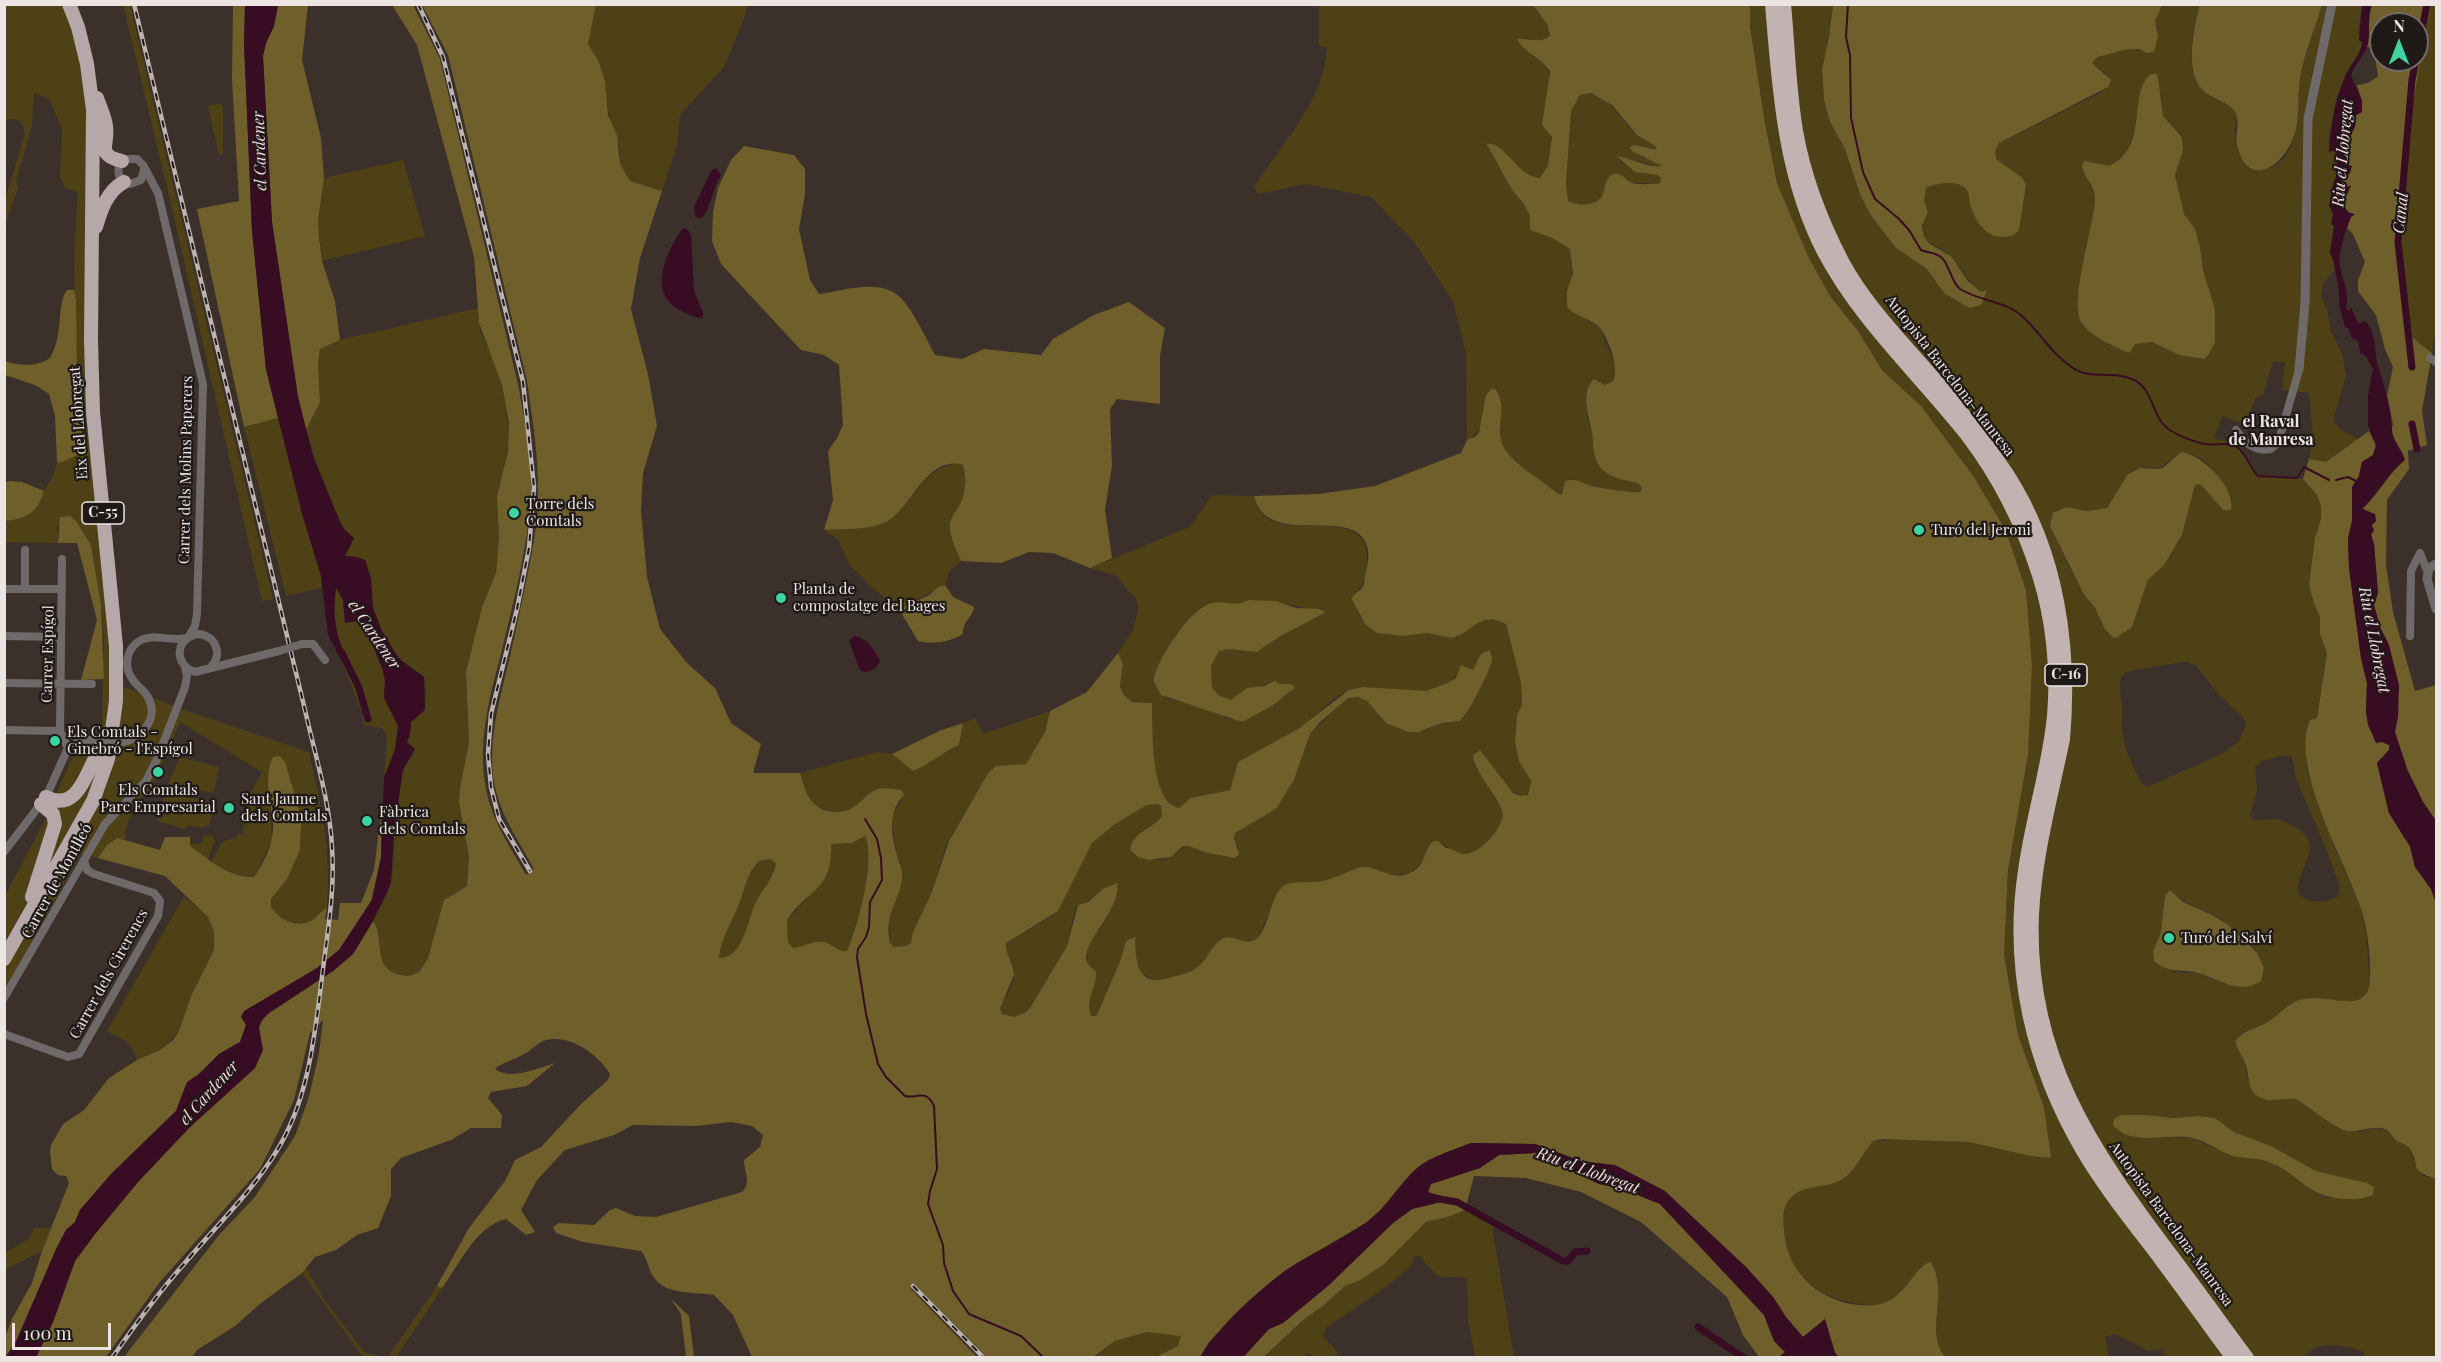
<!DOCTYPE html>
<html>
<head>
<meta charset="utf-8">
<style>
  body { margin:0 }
  #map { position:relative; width:2441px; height:1362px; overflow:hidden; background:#3c302b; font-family:"Playfair Display",serif }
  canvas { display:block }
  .frame { position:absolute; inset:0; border:6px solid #ede5e2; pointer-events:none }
  .north { position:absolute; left:2369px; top:12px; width:60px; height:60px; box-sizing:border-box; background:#1f1917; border:2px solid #716b68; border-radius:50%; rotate:0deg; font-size:16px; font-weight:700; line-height:24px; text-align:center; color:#ede5e2 }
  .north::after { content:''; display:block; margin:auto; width:21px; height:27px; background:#3dd4a3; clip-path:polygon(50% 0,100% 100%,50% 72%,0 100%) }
  .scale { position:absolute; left:12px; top:1323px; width:99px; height:27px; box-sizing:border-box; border:3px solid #ede5e2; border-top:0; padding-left:8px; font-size:18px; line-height:21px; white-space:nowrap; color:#ede5e2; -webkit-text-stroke:4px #1f1917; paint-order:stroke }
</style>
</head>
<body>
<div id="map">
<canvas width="2441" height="1362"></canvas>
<div class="frame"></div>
<div class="north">N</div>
<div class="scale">100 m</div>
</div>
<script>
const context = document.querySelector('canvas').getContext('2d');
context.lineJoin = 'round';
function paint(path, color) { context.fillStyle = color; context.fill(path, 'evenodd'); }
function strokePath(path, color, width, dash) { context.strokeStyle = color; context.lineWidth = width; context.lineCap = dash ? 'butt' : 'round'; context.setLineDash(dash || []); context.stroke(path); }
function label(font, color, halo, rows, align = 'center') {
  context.font = font + ' "Playfair Display",serif'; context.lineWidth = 4.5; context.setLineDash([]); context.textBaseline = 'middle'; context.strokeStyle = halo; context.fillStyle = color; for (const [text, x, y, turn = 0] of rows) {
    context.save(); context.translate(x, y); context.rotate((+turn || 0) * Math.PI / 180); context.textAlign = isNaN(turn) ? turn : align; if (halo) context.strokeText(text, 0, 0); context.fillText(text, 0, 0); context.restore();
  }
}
const green = new Path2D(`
  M4,5H76L92,49L97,85V194L104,211L98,237L97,265L99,400L120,685L184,710L309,752C321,806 332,852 327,907L311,922C294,924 281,922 270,907L271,899L287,879L300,850L301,824L299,809L285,762L269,782L272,839L256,874L254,877L238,875L211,862L222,842L236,838L238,834L242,835L250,794L262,772L180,722L154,782V793L145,794L127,810L131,813L125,833L126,840L117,838L107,845L98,858L81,854L5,990V896L46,818L70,762L77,753L90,746L102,725L104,639L101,605L91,545L77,522L57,527L58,543L5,542V521C30,519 34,514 44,492C49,482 55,474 57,462L60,463L82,436C75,357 71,272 78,192L65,188L60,176L62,128L49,99L34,93L32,127L16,180L18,189L7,218L5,235V200L25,133L21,122L15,119L5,120Z
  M123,5H130L273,599L262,601L170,200Z
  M596,5H747L745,16L724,67L680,115L677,145L662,191L630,181L620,164V150L588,44Z
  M1319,5H1533L1547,24L1550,35C1542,45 1533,38 1523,38C1528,53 1534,51 1544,62C1554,74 1548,106 1543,121L1552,137L1548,165L1540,178C1519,176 1506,152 1490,142L1486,143L1512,190L1524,204L1530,216V230L1552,238L1570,249L1573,273L1567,291L1583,317L1600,328L1616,368L1613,381L1605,385L1598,380L1589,387L1587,417L1592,431L1595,458L1608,474L1639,484L1642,488L1640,492C1633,493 1600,488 1592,486C1584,484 1578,479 1569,479L1564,485L1562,495L1558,494C1543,481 1505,461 1501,440C1497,425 1504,409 1499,394L1485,404C1484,419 1482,433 1467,440L1466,353L1453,301L1414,242L1371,197L1306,184L1259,194L1254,187C1281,144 1324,102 1327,48L1319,46Z
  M1750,5H1833L1829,37L1822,69L1824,100L1830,122L1845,149L1860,194L1926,268L1944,293L1969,308L1986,290L1981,292C1968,282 1963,271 1953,259C1936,238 1912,248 1928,212L1924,201L1926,188C1936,183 1957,179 1966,189C1974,199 1971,216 1985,232L2019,229L2021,207L2024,200L2021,177L1996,159L1995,151L1999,143L2102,92L2106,74L2092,63C2104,51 2132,46 2147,53L2158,29L2154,22L2162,5H2200C2193,31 2183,70 2205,92C2214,101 2234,103 2237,117C2237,121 2235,126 2235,131C2235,149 2242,171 2263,169C2302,166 2296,106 2300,79C2305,54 2315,29 2322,5H2362L2358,33L2362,42V49L2351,65L2336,99L2329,138L2330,152L2338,148L2336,178C2332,183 2332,197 2329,205L2333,214V239L2330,252L2334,263V271L2324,282L2321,296L2327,309L2331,332L2342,353L2346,376L2333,420L2339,428L2358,439L2326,462L2309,459L2313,436L2309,393L2282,390L2285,362H2273L2263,395L2255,398L2246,425L2222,416L2214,438L2239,445L2258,475L2303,479L2317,495L2321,506V519L2315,538L2309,584L2314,604L2320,617V634L2327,653L2317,719L2307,753V769L2335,848L2359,904L2366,933L2370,982L2365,996L2358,1000L2350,1002L2311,998L2295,1002L2268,1022L2240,1034L2235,1041L2245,1062L2247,1077L2258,1097C2271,1101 2284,1097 2297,1100L2337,1127L2359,1132L2375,1128L2389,1131L2393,1138L2407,1145L2421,1175L2436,1179V1357H2366L2362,1351C2344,1346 2319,1339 2305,1357H2167L2161,1349L2148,1351L2115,1334L2105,1337L2109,1357H1945C1926,1332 1946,1299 1934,1268L1921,1266C1911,1281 1903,1294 1886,1302C1873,1308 1859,1304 1846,1301C1809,1293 1786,1266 1784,1229C1783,1221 1782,1213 1785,1206C1793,1185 1831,1186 1848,1174C1859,1166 1864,1151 1873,1141L1906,1138L1969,1142L2030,1156L2050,1158L2044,1107L2018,1035L2004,955L2008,870L2028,755L2032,666L2026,590L2006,531L1974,477L1921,406L1882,370L1858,331L1830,296L1808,256L1777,183L1765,123L1750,27ZM2142,85L2161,93L2163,116L2183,137V150L2175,175L2184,214L2195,229L2200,247L2203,270L2215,309V343L2208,357L2203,359L2179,355L2152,342L2135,343L2132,349L2108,342L2082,324L2078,300L2096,199L2082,166L2084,162L2108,167C2140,152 2134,113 2142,85ZM2181,452C2206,453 2222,480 2232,500L2223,510L2202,486L2199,484L2195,485L2182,535L2164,565L2148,580L2134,622L2108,634L2095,608L2083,593L2072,573L2054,535L2057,510L2066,507L2087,511L2107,508L2131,471L2145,467L2159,469ZM2187,662L2196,666L2220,696L2243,717L2246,725L2239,741L2220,755L2147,787C2140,783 2139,778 2136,772C2129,758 2123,744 2122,729C2121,721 2123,713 2122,705C2121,696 2117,681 2124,674C2128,670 2179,662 2187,662ZM2281,756H2291C2296,763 2293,771 2296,778C2311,814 2328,850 2340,887L2338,896C2326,904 2308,904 2298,893C2295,869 2329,846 2293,826C2289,824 2285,821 2281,820C2272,817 2262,822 2252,819L2250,816L2257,790L2255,767L2262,761ZM2170,890C2185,904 2194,906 2211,914C2229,923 2256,948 2264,967L2225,984L2197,973L2173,972L2154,961C2153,950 2158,943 2161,933C2164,918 2164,905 2170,890ZM2198,1116L2215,1118L2234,1132L2271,1146L2316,1171L2367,1183L2374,1187L2373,1195L2367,1198H2326L2311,1190L2286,1171L2265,1160L2231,1155L2191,1138L2135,1137L2162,1118Z
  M2431,5H2436V328L2432,353L2413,338C2408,307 2402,274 2402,242C2403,163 2415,82 2431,5Z
  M1585,93C1610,93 1621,123 1639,136C1645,141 1654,143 1658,150L1640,146L1641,157L1658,163L1662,167L1616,157L1631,169L1640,173L1657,175L1661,178L1660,183H1632L1619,174L1608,179C1606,185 1604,193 1601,198C1593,207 1577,206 1568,201C1564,192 1569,116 1572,107C1575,100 1578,96 1585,93Z
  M220,103L223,106V154L219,155L208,106Z
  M403,160L425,236L322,261L318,221L324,178Z
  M478,308L480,330L495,364L504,392L509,437L505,467L497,496L499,538L496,573L482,607L466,672L469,743L460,787L459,802L469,857L467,885L444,900L428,958L420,971C413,976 406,977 397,974C372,967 385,937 373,921C379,909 388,896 391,883C398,851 389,777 414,755L407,742L410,734L411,722C427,710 428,696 424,677C399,660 378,639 373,607C370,590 371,576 365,560L345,556L349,535L341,523L325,489L306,430L320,402L318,363L320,349L340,340Z
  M278,418L321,576V588L286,596L244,427Z
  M957,463L962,464C967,474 966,491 961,502C958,510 951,515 950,524C949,537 956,549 961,561L948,573L946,586C940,586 908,605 899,609L870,586L849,564L838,540L824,530C841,529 874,530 888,521C916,503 918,471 957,463Z
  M1212,495L1254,496C1256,506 1261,516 1272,521C1301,534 1372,508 1367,563C1366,579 1363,588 1351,598L1362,620L1387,635L1427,633L1442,636L1456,637L1472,625L1482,621L1496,619L1506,624L1521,683L1522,705L1517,715L1515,742L1519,761L1531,781L1530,791L1524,797C1505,792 1490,766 1480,750L1476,752V766L1493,793L1503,815C1501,830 1479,855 1463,854C1452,853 1447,846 1438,841H1433L1427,850L1426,859L1409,874L1388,875L1361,867L1324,881L1288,884L1283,886L1257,939L1251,941L1223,939C1212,947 1208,958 1198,967C1186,978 1148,987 1139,969C1134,960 1136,947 1134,937L1126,941L1120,961L1096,1016H1091L1089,998L1095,984L1092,968L1088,964C1082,946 1098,934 1106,920C1110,913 1113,905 1116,898L1100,891L1088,902L1078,905L1075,909L1067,946L1030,1008L1026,1012L1014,1017L1002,1014L1000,1008C1005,995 1018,982 1013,967C1011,958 1005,953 1006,943L1055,914L1092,843L1115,824L1147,805L1157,804L1161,806L1162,816L1154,825L1133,841L1130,850C1143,857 1157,865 1172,856C1178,853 1180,848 1188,846L1225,857L1238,848L1234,838L1235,833L1276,809L1294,780L1310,734L1344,700L1353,697L1363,698L1371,704L1382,720L1399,729L1424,731L1441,723L1456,722L1464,718L1491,663L1479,662L1473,670H1460C1439,708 1387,682 1354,689C1336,692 1314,719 1298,729C1279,741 1258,751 1238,762L1230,790L1213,793L1179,808L1174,807C1146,783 1153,736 1152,703L1127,700L1120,686L1123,665L1118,653L1133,630L1138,611L1137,600L1115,575L1090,568L1190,527ZM1249,600C1275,600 1300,608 1325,612L1279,637L1257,652L1229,649L1219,651L1211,666L1212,688L1220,696L1231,700L1236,698L1243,691L1270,683L1280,684L1291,692L1244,721L1229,719L1208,710L1166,698L1154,682C1166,645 1181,615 1222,604C1227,603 1231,606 1236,605C1240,605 1245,602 1249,600Z
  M336,587L343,600L345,623L356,621L366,629L382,668L385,680L384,692L398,726L395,750L384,777L387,736L382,728L364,725L362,712L342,662L348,658C333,634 334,615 336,587Z
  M1050,711L1045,732L1026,764L996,766L988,773L946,845L931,894L913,932L911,943L906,946L894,947L890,943L889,914L899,891L901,863L896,852L891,818L904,795L902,790L884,788L852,808L841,812H830L815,805L808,797L800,773L877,752L892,754L913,771L959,745L963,723L975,718L983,734Z
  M180,757L219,767L214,793L168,784Z
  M165,793L213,802L210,825L202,828L188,825L185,829L157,821Z
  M205,835L213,836L214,842L208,859L190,846V844L203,843V837Z
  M865,836C876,861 859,927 847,952H840C821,934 812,947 793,948L788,943L787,920L826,877L831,844L852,843Z
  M770,859L776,863C773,879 760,891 754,906C748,922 742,959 719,958C721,940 730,925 737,909C745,892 745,875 759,861Z
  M184,896L208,917L214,932V950L192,994L178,1033L160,1050L137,1060C132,1043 123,1039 107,1031Z
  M1465,1210L1492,1226L1514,1357H1475L1468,1319L1467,1279C1458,1275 1451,1278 1442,1277C1433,1275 1426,1263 1420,1256L1413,1257V1264L1390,1284L1326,1328L1323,1336L1338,1353L1334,1357H1314L1308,1353L1305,1357L1264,1358L1302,1321L1324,1305L1346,1284L1359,1281L1383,1265L1426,1222L1448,1217Z
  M34,1228H51L42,1251L5,1270V1253L30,1238Z
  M306,1268L325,1301L364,1352L383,1357H363L302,1273Z
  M437,1286L442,1289L396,1357L387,1358Z
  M1147,1332L1182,1335L1178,1346L1156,1357L1093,1358L1115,1341Z`);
const forest = new Path2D(`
  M2200,4L2322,5C2315,29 2304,54 2300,79C2297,100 2301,123 2291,143C2279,169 2249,186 2238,149C2234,138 2239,127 2237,117C2234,103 2214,100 2205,92C2183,75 2194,27 2200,4Z
  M233,5H245L244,43L252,231L266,369L278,418L244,427L197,209L239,201L232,79Z
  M278,5H308L302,60L321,138L324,178L318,221L319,236L322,261L335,301L340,340L320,349L318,363L320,402L306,430L298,397L272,222L263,56L266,43L274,26Z
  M392,5H413L440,59L518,384C524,418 531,453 531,488C530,539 514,600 502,650C490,695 477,741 486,789C492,821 511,848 526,875L534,869C520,843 501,816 495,787C486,742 501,695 511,652C520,610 530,568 536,526C542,478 534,429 527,381L448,55L422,5H596L588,44L599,62L605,82L608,115L617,135L620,164L630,181L662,191L640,258L631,309L648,374L657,426L643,473L641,510L647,577L660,629L687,663L715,688L731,723L761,744L753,773H800C803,781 805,792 810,799C818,812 839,816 852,808C861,803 867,793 878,789C886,787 894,789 902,790L904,795C888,812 891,831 896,852C899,862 903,869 902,879C898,905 884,913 890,943L894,947L906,946L911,943L913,932L931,894L949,841L988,773L996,766L1026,764L1045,732L1050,711L1087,692L1118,653L1123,664L1120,686L1124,695L1132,702L1152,703C1153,726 1149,802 1179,808L1191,798L1230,790L1238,762L1298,729L1349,690L1363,687L1426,691L1448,683L1456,678L1461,665L1473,670L1481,654L1489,650C1492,655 1493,659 1491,664C1488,674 1468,714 1460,721L1441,723L1419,732H1408L1386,723L1367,701L1358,697L1348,698L1320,722L1310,734L1294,780L1276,809L1235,833L1234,838L1239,854L1235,858L1208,853L1188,846L1182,847L1171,857L1149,860L1138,857L1130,850C1133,831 1152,830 1162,816L1161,806L1157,804L1147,805L1115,824L1092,843L1058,911L1006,943C1005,955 1014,963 1014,975L1000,1008L1002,1014L1014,1017L1026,1012L1030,1008L1067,946L1078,905L1088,902L1104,888L1117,883C1122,911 1079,944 1087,962C1089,966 1094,969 1096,973C1096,991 1086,994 1091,1016H1096L1099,1010L1120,961L1126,941L1135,937C1136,962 1136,987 1169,978C1178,975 1188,974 1195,969C1207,962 1210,946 1222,939C1234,933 1246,948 1257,938C1270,927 1271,889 1287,884C1298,881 1311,883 1323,881C1336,878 1352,869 1362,867C1376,865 1391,882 1410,873C1426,866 1423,851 1433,841H1438L1446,848C1453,848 1456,853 1463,854C1479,855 1501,830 1503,815C1498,793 1476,777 1473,755L1480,750L1513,793L1521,796L1528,795L1531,781L1519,761L1515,742L1517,715L1522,705L1521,683L1506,624C1479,610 1473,633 1452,638L1427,633L1402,636L1377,633L1365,624L1351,598L1362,588L1364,583C1365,572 1371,558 1367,546C1354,503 1267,551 1254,496L1318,494L1375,486L1461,453L1467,440L1476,436L1479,432L1486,395L1492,388L1496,390C1507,406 1497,423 1501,440C1505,461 1543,480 1558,494L1562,495L1565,481C1576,477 1582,483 1592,486C1600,488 1633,493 1640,492L1642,488L1639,484C1628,480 1613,479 1604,471C1592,460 1594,447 1592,432C1589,416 1580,392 1594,379L1605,385L1613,381C1620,369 1608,337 1599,327C1590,318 1574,317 1567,306V291L1573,273L1570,249L1552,238L1530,230V216L1524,204L1512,190L1486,143C1507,143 1516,176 1540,178L1548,165L1552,137L1542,125L1550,72C1542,57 1524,53 1517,39C1529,37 1542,45 1550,35L1547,24L1533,5H1750V27L1765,123L1777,183L1808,256L1830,296L1858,331L1882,370L1921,406L1974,477L2006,531L2026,590L2032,666L2028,755L2008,870L2004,955L2018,1035L2044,1107L2051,1158L2030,1156L1969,1142L1883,1139L1873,1141C1862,1154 1856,1171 1841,1180C1825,1189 1802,1184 1790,1199C1782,1207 1783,1218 1784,1229C1786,1277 1828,1309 1875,1305C1906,1302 1914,1264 1931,1262C1950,1296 1924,1329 1945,1357H1839L1835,1353L1825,1320L1803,1337L1786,1317L1773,1297L1746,1267L1708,1233L1594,1163L1581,1161L1535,1144L1471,1143L1445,1153L1418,1167L1385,1206L1367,1222L1286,1270L1239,1311L1209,1342L1200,1357H1156L1178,1346L1181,1336L1147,1332L1115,1341L1093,1357H987L915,1285L911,1289L977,1357H752L733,1315L714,1295C697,1292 668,1295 656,1280C648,1272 649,1260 641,1251L583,1242L556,1233L553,1227L559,1223L594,1225L610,1210L616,1208L635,1216L656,1217L742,1192C752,1182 744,1173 744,1160L760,1147L763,1135L752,1126L731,1122L696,1126L633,1125L614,1135L565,1150L537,1180L521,1210L535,1232L526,1235L506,1219C476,1226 459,1265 442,1288L437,1286L469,1228L505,1181L515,1160L541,1147L582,1103L608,1080L610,1074C598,1054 568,1032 543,1041C536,1044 531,1051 524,1054C514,1060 503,1062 495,1069C510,1081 538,1068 555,1063L527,1086L491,1092L488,1098L502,1115L501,1128H471L451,1140L401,1158L391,1169V1196L378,1228L357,1235L336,1250L315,1257L302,1273L261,1303L235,1326L197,1350L192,1357H124L219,1235L254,1198L295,1136L309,1097L319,1053L323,1020L310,1033L294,1100L260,1169L159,1283L106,1357L36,1358L53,1322L75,1261L95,1234L138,1182L190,1127L255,1068L259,1027L265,1016L333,971L353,954L373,921C385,937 372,967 397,974C406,977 413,976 420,971L428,958L444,900L467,886L469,857L459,802L460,787L469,743L466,672L482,607L496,573L499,538L497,496L508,452L509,423L502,385L479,323L474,257L417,45ZM1591,93L1612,105L1637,135L1655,146L1657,150L1635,145L1630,147L1632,151L1662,166C1647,168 1631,158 1616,156L1635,172L1657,175L1661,178L1660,183C1652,184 1640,185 1632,183C1625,180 1620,170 1611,175C1605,179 1605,190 1602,196C1596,207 1577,206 1568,201L1566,183L1571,111L1580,95ZM865,836C876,859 858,928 847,951C837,952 833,944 824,942C813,940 804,947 793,948L788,942L787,920C809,887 832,893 831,844L852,843ZM770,859L776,863C774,879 760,891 754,906C748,921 742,959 719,958C721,940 730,925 737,909C745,892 745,875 759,861Z
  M1833,5H2162L2155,21L2158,36L2154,52L2147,53L2139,49L2124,50L2098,57L2092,63L2111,80L2108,87L1999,143L1995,151L1996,159L2021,177L2026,184L2019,230L2014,235C1988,243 1977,225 1970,204C1969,199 1969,193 1967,190C1958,179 1936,183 1926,188L1924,201L1928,212L1922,226L1924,237L1930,244L1951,256L1968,281L1981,292L1987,290L1981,305L1969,308L1944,293L1926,268L1896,248L1870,214L1860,194L1845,149L1830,122L1824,100L1822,69L1829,37Z
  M2372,5H2431C2415,82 2403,163 2402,242C2402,274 2408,307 2413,338L2432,353L2422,411L2427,445L2408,451L2409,469L2387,500L2386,565L2393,612L2415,691L2436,685V821L2423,802L2407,769L2395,732L2398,716L2389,645L2380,627L2374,605L2378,593L2374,544L2371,534V525L2376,521L2375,515L2362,508C2379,494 2388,474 2404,459L2391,432L2393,424L2387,396L2393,367L2385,349L2376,315L2358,291V280L2365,262L2353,234L2347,228L2351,217L2354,215L2344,209C2343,205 2341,185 2341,181L2350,173L2351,166L2346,165L2347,141L2355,127L2356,115L2360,113L2362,101L2357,85L2368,83L2378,76L2374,51L2372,47H2367C2368,39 2370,8 2372,5ZM2381,24H2417V60H2381Z
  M2152,74H2157L2158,78L2163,116L2182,137L2183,150L2175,175L2184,214L2195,229L2200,247L2203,270L2215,309V343L2208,356L2204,359L2179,355L2152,342L2135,344L2129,353C2114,346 2091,337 2082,323C2068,305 2094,225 2095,200C2096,187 2084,178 2082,166L2084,161L2109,166C2151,147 2126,89 2152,74Z
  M744,146L794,155L805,169V194L799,229L810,280L819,294C842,291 881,277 901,298C915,313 925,337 935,355L962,359L984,349L1041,355L1053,339L1094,315L1129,302L1165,328L1160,356V404L1117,399L1110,409L1112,466L1105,510L1112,558L1090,568L1053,553L1029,552L1001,563L961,561C956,549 949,537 950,524C951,515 958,510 961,502C966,491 967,474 962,464C923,457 912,511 884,523C869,530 840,529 824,530L833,500L828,451L837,438L843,425L839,365L824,355L801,350L721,264L712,241L713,212L718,188L731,160Z
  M67,290H74L76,300L77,385L82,436L80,450L77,455L60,463L57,462L55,416L49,394L35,385L5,375L4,361C19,366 37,367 50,358C64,335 56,304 67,290Z
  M2369,431L2376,446L2373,455L2362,462L2359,476L2352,487V521L2348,538L2349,568L2361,658L2367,683L2366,712L2382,742L2389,745V750L2377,763L2389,813L2410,847L2415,867L2431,889L2436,903V1179C2407,1170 2422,1166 2409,1148C2405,1143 2398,1143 2394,1138C2391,1136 2391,1133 2388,1131C2378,1123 2360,1133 2348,1131C2337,1130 2309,1107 2297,1100C2287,1097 2278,1101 2268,1100C2245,1096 2251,1078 2245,1063C2242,1055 2237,1049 2235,1041C2243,1030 2255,1029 2266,1023C2279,1016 2289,1001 2304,999C2334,993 2373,1021 2370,969C2370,946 2366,922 2358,901C2343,857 2290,766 2310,720L2317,718L2327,653L2320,634V617L2314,604L2309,584L2315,538L2321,519V506L2317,495L2303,479L2309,459L2326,462Z
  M2181,452C2201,453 2237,489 2231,510H2223L2202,486L2199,484L2195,485L2182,535L2164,565L2148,580L2132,627L2116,638L2112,637L2105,629L2095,608L2083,593L2050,526L2053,513L2066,507L2087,511L2107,508L2128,474L2140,468L2159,469L2163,468Z
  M10,481L22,482L44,491C38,512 27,519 5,521V482Z
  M70,516L77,522L91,545L101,605L104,679L81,680L97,620L77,543H58L60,517Z
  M940,586H946L953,597L974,607C972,619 963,619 963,634C950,642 932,645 918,641L899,609L929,595Z
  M1249,600L1276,601L1296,608L1319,609L1326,612L1279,637L1257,652L1229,649L1219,651L1211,666L1212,688L1220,696L1231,700L1247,688L1264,686L1275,681L1280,684H1291L1295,688L1273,705L1244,721H1239L1161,695L1154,682V677C1160,656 1189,609 1212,603C1227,600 1232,608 1249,600Z
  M963,723L959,745C943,752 930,764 913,771L892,754L939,731Z
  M280,756L285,762L299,809L301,824L300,850L287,879L271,899V907C279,919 294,927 308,922C314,921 321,911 327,907L325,919L338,920L340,903H361L374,870L381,814V857L370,905L339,950L246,1025L240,1042L219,1054L185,1087L176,1111L111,1174L80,1210L75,1222L66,1230L57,1247L15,1344L5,1357L4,1340L12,1319L32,1283L42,1251L69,1183L66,1176L58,1175L52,1169L50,1152L51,1145L63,1124L84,1110L109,1078L137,1060L160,1050L173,1040L178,1033L192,994L214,950V932L208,917L165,876L98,858L107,845L117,838L160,850L165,837H190V846C208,859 230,878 254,877C264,863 274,842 273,824C271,802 263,778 273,757Z
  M2170,890L2183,902L2212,915L2227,924L2257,953L2264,967L2261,981C2240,996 2219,979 2198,973C2179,968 2172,975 2154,961L2153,952L2161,932L2165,896Z
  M2121,1115H2145L2173,1118L2198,1116L2215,1118L2234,1132L2271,1146L2316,1171L2367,1183L2374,1187L2373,1195C2365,1199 2356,1199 2347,1199C2304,1198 2301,1173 2266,1161C2254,1157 2241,1159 2230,1155C2217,1150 2206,1141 2192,1138C2165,1133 2135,1147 2113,1126L2114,1119Z
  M1535,1153L1551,1156L1557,1164L1599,1184L1623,1189L1660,1204L1764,1315L1774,1341L1785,1352L1779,1357H1759L1743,1335L1727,1297L1641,1222L1581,1192L1526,1178L1474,1176L1465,1210L1448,1217L1426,1222L1383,1265L1359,1281L1346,1285L1324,1305L1302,1321L1264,1357L1243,1358L1269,1329L1283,1323L1329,1285L1393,1223L1412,1209L1441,1202L1428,1192L1431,1184L1480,1168L1499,1155Z
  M671,1299L689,1316L694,1357H686L681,1314Z`);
const water = new Path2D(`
  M245,5H278L274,26L266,43L263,56L272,222L298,397L313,456L341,524L345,530L354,538L345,556L357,557L365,560L371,578L373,608L382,631L399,659L424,677L425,710L411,722L410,734L407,742L415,749L403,769L394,831L391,883L373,921L353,954L333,971L270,1012L261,1021L259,1027L263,1050L255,1068L190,1127L138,1182L95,1234L75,1261L53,1322L36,1357H6L15,1344L57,1247L66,1230L75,1222L80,1210L111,1174L176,1111L187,1082L202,1072L219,1054L240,1042L246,1025L241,1017L244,1011L317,968L339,950L373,898L381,857L384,777L395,750L398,726L384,698L385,680L382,668L366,629L356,621L345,623L343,600L336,588C332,613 335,637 348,659L342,662L328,635L321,576L302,514L266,369L252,231L244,43Z
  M2362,5H2372C2366,14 2371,32 2368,44C2365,55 2355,64 2351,75L2362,101V112L2356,115L2355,127L2347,141V143H2350C2350,151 2346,157 2346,165L2352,166L2350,173L2341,181L2342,190L2351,185L2348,193L2344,197L2343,205L2349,213L2355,214L2351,217C2345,232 2338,251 2340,267C2343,282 2350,294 2346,308L2349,311L2351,307L2358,324L2365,321C2377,332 2374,351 2378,366C2385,387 2391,408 2392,430C2392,440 2402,449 2405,460C2387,474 2379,494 2362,509L2375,514L2376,521L2372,525L2374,530L2371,535L2374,544L2378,593L2374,605L2380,627L2389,645L2399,685L2398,716L2395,732L2407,769L2423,802L2436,821V903L2431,889L2415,867L2410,846L2389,813L2377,763L2389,750V745L2382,742L2376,743L2368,725L2366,712L2367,683L2361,658L2349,568L2348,538L2352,521V487L2359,476L2362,462L2373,455L2376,445L2368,425V396L2373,369L2366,356L2360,353L2358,341L2351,337L2349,329L2345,327L2339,305V290L2334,263L2330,252L2334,226L2331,224L2333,214L2329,205C2332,197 2332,183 2336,177L2338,149L2329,152C2330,127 2335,102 2344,79C2348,67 2362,54 2362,42L2359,40Z
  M716,168L721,175C713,188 711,207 702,218L695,217L694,207L711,171Z
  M683,228L687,229L691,235L694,291L703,313V318C695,318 687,314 680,310C647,294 666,251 683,228Z
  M854,636C866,637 876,651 880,661C877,669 868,675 860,670L849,641Z
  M1471,1143L1535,1144L1581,1161L1615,1165L1665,1191L1746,1267L1773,1297L1786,1317L1803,1337L1825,1319L1835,1353L1839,1357H1779L1785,1352L1774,1341L1764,1315L1660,1204L1623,1189L1599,1184L1557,1164L1551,1156L1535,1153L1499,1155L1480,1168L1431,1184L1428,1192L1442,1196L1441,1202L1412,1209L1393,1223L1329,1285L1283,1323L1269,1329L1243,1357H1200C1218,1327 1258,1290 1288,1269C1313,1252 1342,1240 1367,1222C1387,1207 1398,1185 1417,1168C1431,1156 1454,1150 1471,1143Z`);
const stream = new Path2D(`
  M1848,4L1846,37L1850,55L1851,118L1863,172L1875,199L1898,218L1909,230L1921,250C1927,253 1936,252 1942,258C1950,266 1951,282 1960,289C1979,301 2005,301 2022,316C2041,333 2050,353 2073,368C2091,380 2115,370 2134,380C2154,390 2151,415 2167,428C2176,435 2194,442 2205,444C2215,446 2228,441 2237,447C2246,453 2250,468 2258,476L2297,478L2304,467L2329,480
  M2336,480L2348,477L2358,482
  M865,819L877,839L881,858L882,880L870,902L869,927L866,937L858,949L857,957L866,1014L878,1064L886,1077L905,1096C917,1099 926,1088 934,1106L937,1169L930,1191L928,1204L943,1245L944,1263L953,1291L969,1314L1021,1336L1044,1358`);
const canal = new Path2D(`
  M2417,56L2427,4
  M2412,367L2398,242L2412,80L2416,60
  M2412,424L2417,449
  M342,653L359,688L368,719
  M1433,1198L1457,1202L1563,1261H1568L1575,1252L1587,1251
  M1698,1327L1744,1358`);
const minor = new Path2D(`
  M144,170L141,180L130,184L123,181C116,174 117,165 125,159H137L143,165L158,193L203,384L197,614L195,626L189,636
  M2430,358L2436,362
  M2236,430C2245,443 2255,452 2271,449L2278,443L2299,370
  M62,559L60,731L68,748
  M4,589H62
  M25,589V550
  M4,636L61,637
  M2410,636L2411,571L2420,553L2428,573
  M302,644H313L325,660
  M210,668C223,655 217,637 199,634C175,637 173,665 195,672L279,651
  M4,683L92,684
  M4,730L60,731
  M118,743C140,740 160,720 148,697C144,690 137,686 133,680C123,667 126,648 141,640C155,633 171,642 186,638
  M4,852L46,797L68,748L79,741L97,739
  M4,998L105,824L146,781L157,759L185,687L187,676L185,667
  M4,1034L68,1057L79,1054L158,916L160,901L154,893L94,874L87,870L84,860`);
const tertiary = new Path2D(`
  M2299,370L2305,303L2308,119L2332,4
  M2436,564L2429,568L2427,579L2436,609`);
const trunk = new Path2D(`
  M97,98C100,107 105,117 106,126C109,145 95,155 122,161
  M96,227C101,210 107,191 124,182
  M46,797C81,815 88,763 104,742
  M32,897L55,824L53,814L41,804
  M4,959L93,801L108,759L116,701V646L93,412L91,340L93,110L87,64L78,27L69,4`);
const motorway = new Path2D(`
  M1772,4C1779,89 1784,175 1824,252C1861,322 1919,374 1967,435C1999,477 2023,525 2039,575C2053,619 2058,670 2054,716C2049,768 2032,819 2025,871C2010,969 2033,1066 2083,1151C2106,1190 2135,1225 2162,1261C2186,1293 2209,1326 2233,1358
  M1784,4C1788,46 1789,89 1796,131C1804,177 1821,221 1843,263C1868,309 1908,347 1941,387C1964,415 1987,444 2007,474C2058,553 2071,648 2063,739C2051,797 2035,855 2032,914C2026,1054 2091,1149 2171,1255C2197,1289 2221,1323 2247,1358`);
const rail = new Path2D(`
  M418,4L443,57L523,382L534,487L529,548L517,609L491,714L488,754L491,787L499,819L530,871
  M913,1286L984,1358
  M112,1358C135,1325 158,1293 184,1264C215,1227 251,1193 276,1152C310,1098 315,1031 323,969C328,929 335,889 332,848C330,802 315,755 305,710L134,4`);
const minorBridge = new Path2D(`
  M279,651L302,644
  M97,739L118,743`);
const markers = [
  [514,513,6,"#3dd4a3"],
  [1919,530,6,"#3dd4a3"],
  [781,598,6,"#3dd4a3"],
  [55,741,6,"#3dd4a3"],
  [158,772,6,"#3dd4a3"],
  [229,808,6,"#3dd4a3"],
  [367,821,6,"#3dd4a3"],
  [2169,938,6,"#3dd4a3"]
];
const shields = [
  [103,513,42],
  [2066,675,42]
];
const shieldNames = [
  ["C-55",103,513],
  ["C-16",2066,675]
];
const streetNames = [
  ["Autopista Barcelona-Manresa",1950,376,52],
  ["Eix del Llobregat",79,423,-94],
  ["Carrer dels Molins Paperers",186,470,-89],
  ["Carrer Espígol",48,654,-89],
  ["Carrer de Montlleó",57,881,-61],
  ["Carrer dels Cirerencs",109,974,-61],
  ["Autopista Barcelona-Manresa",2171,1224,54]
];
const poiNames = [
  ["Torre dels",526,504],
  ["Comtals",526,521],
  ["Turó del Jeroni",1931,530],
  ["Planta de",793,589],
  ["compostatge del Bages",793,606],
  ["Els Comtals -",67,732],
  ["Ginebró - l'Espígol",67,749],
  ["Els Comtals",158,790,"center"],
  ["Parc Empresarial",158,807,"center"],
  ["Sant Jaume",241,799],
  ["dels Comtals",241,816],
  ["Fàbrica",379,812],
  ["dels Comtals",379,829],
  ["Turó del Salví",2181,938]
];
const waterNames = [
  ["el Cardener",260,151,-92],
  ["Riu el Llobregat",2343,153,-85],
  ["Canal",2401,213,-84],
  ["el Cardener",374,635,56],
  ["Riu el Llobregat",2374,640,79],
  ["el Cardener",209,1093,-48],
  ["Riu el Llobregat",1588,1171,20]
];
const neighbourhoodNames = [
  ["el Raval",2271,422],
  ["de Manresa",2271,440]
];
paint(green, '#4e4116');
paint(forest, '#6f5f2b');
paint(water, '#380c22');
strokePath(stream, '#380c22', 2);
strokePath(canal, '#380c22', 7);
strokePath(minor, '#706969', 8);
strokePath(tertiary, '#706969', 9);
strokePath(trunk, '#b6a8a8', 14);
strokePath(motorway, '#c2b2b2', 14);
strokePath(rail, '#bdb4b1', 4.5);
strokePath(rail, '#1f1917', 2, [7]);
strokePath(minorBridge, '#706969', 8);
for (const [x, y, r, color] of markers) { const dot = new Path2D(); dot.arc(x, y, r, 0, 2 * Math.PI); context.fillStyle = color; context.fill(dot); strokePath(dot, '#1f1917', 2); }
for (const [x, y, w] of shields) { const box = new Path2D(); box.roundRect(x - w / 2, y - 11, w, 22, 4.5); context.fillStyle = '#1f1917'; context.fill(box); strokePath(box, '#ede5e2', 1.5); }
label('bold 14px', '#ede5e2', null, shieldNames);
label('15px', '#ede5e2', '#1f1917', streetNames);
label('15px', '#ede5e2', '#1f1917', poiNames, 'left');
label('italic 16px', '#f9d7e4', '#1f1917', waterNames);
label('bold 16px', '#ede5e2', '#1f1917', neighbourhoodNames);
</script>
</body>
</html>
